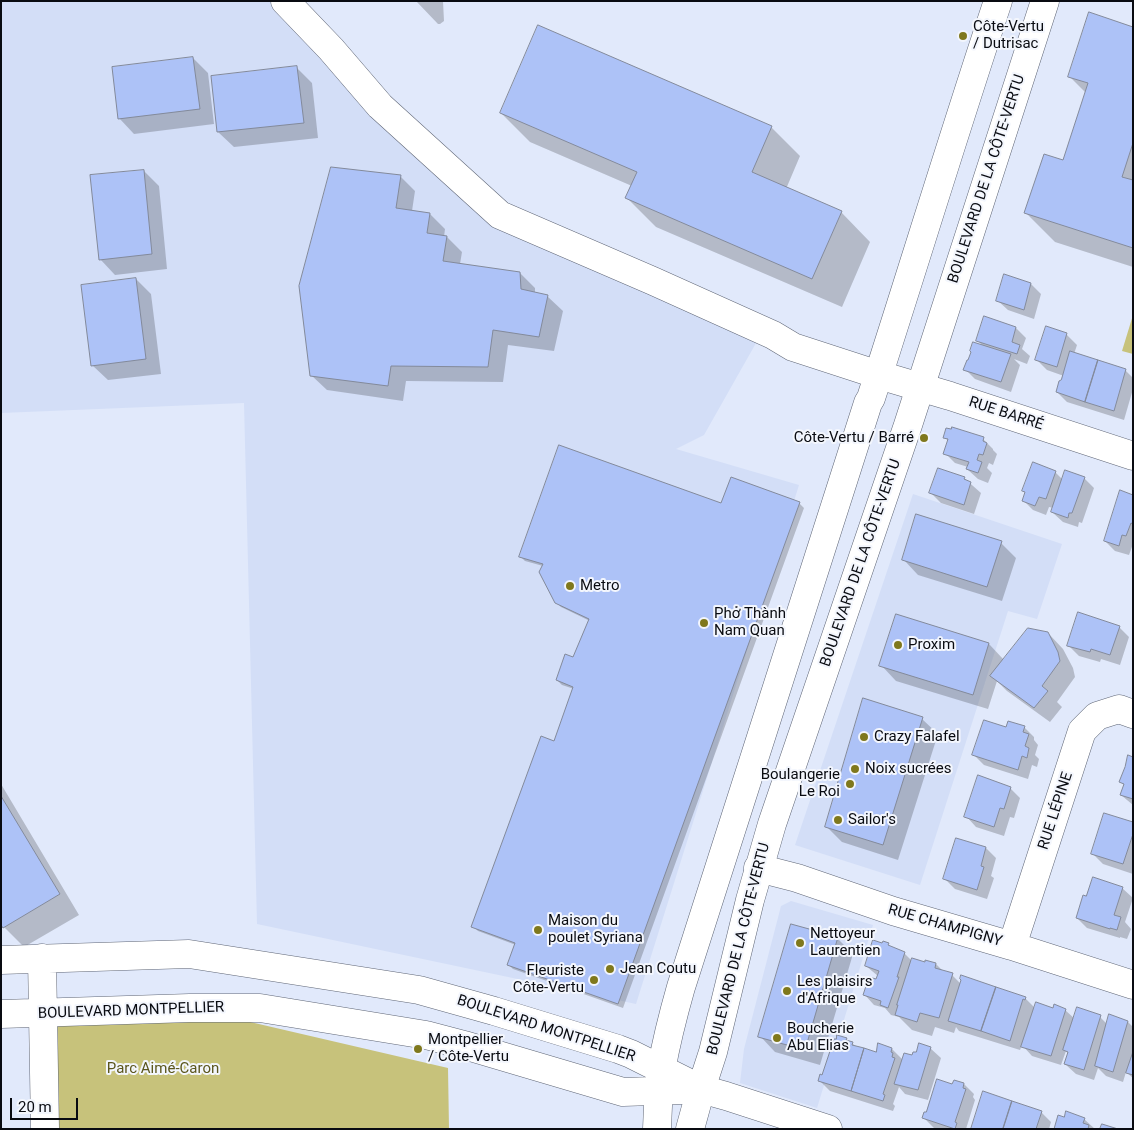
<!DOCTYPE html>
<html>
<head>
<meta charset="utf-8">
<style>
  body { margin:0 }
  #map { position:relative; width:1134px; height:1130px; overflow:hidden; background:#e1e9fb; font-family:Roboto,sans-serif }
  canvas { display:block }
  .frame { position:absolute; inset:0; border:2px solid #090b11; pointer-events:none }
  .scale { position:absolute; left:10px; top:1098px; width:68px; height:22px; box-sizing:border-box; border:2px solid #090b11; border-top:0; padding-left:6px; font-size:15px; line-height:18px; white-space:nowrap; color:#090b11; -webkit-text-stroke:4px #f3f6fd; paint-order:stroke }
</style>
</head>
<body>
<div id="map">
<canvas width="1134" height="1130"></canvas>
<div class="frame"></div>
<div class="scale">20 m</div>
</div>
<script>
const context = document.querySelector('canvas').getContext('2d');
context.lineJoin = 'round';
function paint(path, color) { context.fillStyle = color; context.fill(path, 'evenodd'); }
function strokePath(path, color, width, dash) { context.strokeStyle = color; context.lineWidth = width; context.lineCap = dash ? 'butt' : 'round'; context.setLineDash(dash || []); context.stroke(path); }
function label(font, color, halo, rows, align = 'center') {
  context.font = font + ' Roboto,sans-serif'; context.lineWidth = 4; context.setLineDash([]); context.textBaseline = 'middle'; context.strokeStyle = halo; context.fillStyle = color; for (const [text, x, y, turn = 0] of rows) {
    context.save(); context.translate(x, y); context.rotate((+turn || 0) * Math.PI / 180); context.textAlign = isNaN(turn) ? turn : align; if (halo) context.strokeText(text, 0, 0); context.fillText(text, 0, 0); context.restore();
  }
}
const built = new Path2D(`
  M1,1H280L493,219L760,336L704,435L676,449L799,485L636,1004L257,924L244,403L1,413Z
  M913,494L1062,544L1037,619L1008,611L920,885L795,845Z
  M791,901L873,925L817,1108L740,1083L744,1049L781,906Z`);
const green = new Path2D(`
  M1133,315V354L1122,351Z
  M190,1008L448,1068L449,1129H45L43,1014Z`);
const shadow = new Path2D(`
  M416,1H451H443L444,21L440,24H438Z
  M1133,28V267L1055,242L1026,213L1063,162L1086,93L1069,76Z
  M193,58L208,73L214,124L134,134L119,118Z
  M297,68L312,83L318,138L234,147L218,132L212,77Z
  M501,113L771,127L800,156L786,189L841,212L870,242L842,307L656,227L627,198L632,186L530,142Z
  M144,171L159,186L167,269L115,275L100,259Z
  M400,176L415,191L412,211L430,214L445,229L444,237H447L462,252L460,264L520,273L535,288V293L547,296L563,311L554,351L508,345L503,382L406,381L403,401L327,390L311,375Z
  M1005,276L1031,284L1041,294L1034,319L1008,310L997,300Z
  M136,279L151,294L161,374L108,380L92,365Z
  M1016,328L1026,338L1022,349L1030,356L1027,364L1014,359L1020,365L1011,392L975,379L965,369L983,346L977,340Z
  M1047,328L1067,335L1077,345L1074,354L1125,370L1133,378V389L1124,420L1067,402L1057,392L1064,376L1047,370L1037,360Z
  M945,437L983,439L993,449V450L997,454L993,465L989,463L987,468L992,473L988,483L978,479L967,469L968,467L955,463L945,453L948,441Z
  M1055,472L1063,480L1084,478L1094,488L1082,523L1079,522L1078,527L1063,522L1052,512L1054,508L1049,507L1046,515L1033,510L1023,500L1026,493L1023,490Z
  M964,478L981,493L974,514L941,503L931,493Z
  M1133,496V544L1129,555L1115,551L1105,541Z
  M799,503L804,508L623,1008L513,969L508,964L516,945L478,931L473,926L555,742L574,689L562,685L557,680L573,659L590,621L561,607L556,602L543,566L525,561L520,556L722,505Z
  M1001,543L1016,558L1002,601L918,575L903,559Z
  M1119,627L1129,637L1120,665L1101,659L1100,662L1079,656L1069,646Z
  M1048,633L1063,649L1073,668L1075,677L1057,702L1062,707L1050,722L1007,691L997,681L988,709L896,681L881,665L989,644L1004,660Z
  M922,719L938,734L898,860L842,842L827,827Z
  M1024,727L1034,737V740L1038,745L1035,755L1039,759L1037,767L1032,765L1028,779L984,765L974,755L1007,728Z
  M1133,758V805L1121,795L1124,785L1121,782Z
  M1,784L79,915L24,947L4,927L1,922Z
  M1010,788L1020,798L1014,818L1010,817L1004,836L976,827L966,816Z
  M1133,824V874L1103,864L1092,853Z
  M986,848L996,858L991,876L994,878L987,899L955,889L944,878Z
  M1122,888L1133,898L1125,922L1131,929L1127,939L1120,937V938L1087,928L1077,918L1087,898Z
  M837,938L853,954L820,1065L775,1052L760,1036Z
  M888,944L892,948L904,953L912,961L936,964L943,971L952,975L961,984L1025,998L1035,1008L1065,1010L1075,1019L1100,1017L1107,1024L1128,1022L1133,1027V1078L1126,1072L1123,1082L1106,1076L1098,1068L1094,1080L1076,1074L1065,1064L1068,1054L1066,1051L1061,1065L1032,1056L1022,1045L1020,1050L959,1031L956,1027L954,1033L935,1027L932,1036L912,1030L899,1017L891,1015L885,1008L874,1005L864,994L877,981L878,976L866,966L883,945Z
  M846,1039L857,1047L877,1054L892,1049L903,1060L912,1057L930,1048L941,1058L928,1100L905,1094L899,1087L893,1104L895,1106L893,1111L830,1091L819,1080Z
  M964,1084L974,1094L973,1097L975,1100L966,1129H937L934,1128L924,1118Z
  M1041,1112L1051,1122L1049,1129H972Z
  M1084,1119L1095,1129H1055Z`);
const building = new Path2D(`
  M1089,12L1133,27V143L1122,177L1133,180V248L1024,213L1044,154L1063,160L1088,83L1068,77Z
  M538,25L772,126L752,172L842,211L812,279L625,198L637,172L500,113Z
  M193,57L200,109L118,119L112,67Z
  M297,66L304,123L217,132L211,76Z
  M331,167L401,175L396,208L430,213L427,233L447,236L443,261L520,272L521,289L548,295L539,337L493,330L488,367L391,366L388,386L310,376L299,286Z
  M144,170L152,254L99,260L90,175Z
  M1004,274L1031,283L1024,310L996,301Z
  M136,278L146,359L91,366L81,285Z
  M984,316L1016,327L1012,342L1020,345L1017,354L976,341Z
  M1046,326L1067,333L1057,367L1035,360Z
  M973,342L1011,354L1001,382L963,370L967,360H968L971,352L970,351Z
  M1070,351L1098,360L1085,402L1056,392L1059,381L1061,380Z
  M1098,360L1126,369L1114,411L1085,402Z
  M952,427L984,437L983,441L987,443L983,455L979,454L977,460L982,462L978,473L966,469L969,462L943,454L948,439L943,438L946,428L951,429Z
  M559,445L721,503L731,477L800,502L618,1004L507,965L515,943L471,927L541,736L554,741L573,687L556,680L565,654L573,657L589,619L555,603L539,572L543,564L519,557Z
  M1033,462L1056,471L1046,499L1039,497L1035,506L1022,501L1025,492L1022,491Z
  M938,468L965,477L964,479L971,482L964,505L929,493Z
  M1065,470L1085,477L1072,513H1069L1068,518L1051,512Z
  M1120,490L1133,495V524L1131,523L1126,536L1122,535L1119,546L1104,541Z
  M916,514L1002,541L987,587L902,560Z
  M1078,612L1120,626L1110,655L1091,649L1090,652L1067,646Z
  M896,614L989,643L973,695L879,666Z
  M1028,628L1048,632L1058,652L1060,661L1042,686L1048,691L1034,708L990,676Z
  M863,698L923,717L883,845L825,827Z
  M984,720L1006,727L1008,721L1025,726L1023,732L1029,734L1025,746L1029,748L1027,758L1022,756L1018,770L972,755Z
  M1128,755L1133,757V799L1120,795L1124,784L1119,782L1125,767Z
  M978,775L1011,787L1004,809L1000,808L994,827L964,817Z
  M1,796L60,894L3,928L1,925Z
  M1104,813L1133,822V834L1123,864L1091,854Z
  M956,838L986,847L981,866L984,867L977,890L943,879Z
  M1093,877L1123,887L1114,915L1121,917L1117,930L1110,928V929L1076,918L1083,895L1086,896Z
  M791,924L838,937L805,1050L758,1037Z
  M873,940L882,943L883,941L889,943L888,945L905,952L897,977H899L888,1008L880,1005L881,1001L863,995L869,977L876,979L879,971L865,966Z
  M912,958L925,962V960L936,963L935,968L953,973L939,1018L920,1013L917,1022L895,1015L898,1005H897Z
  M961,975L996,987L981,1031L948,1021L961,980L960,979Z
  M996,987L1026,997L1025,1000L1023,999L1010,1041L981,1031Z
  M1036,1002L1053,1008L1054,1004L1066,1009L1051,1056L1021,1047Z
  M1077,1007L1101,1015L1084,1070L1064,1064L1068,1052L1063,1050Z
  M1109,1014L1128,1021L1113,1072L1095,1066Z
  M837,1035L847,1038L846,1040L853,1042L852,1045L864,1048L851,1091L818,1081L820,1074L822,1075L834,1039H836Z
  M878,1043L892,1048L891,1052L893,1053L892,1057L895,1058L883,1094L885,1095L883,1101L851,1091L864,1048L876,1052Z
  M919,1043L931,1047L918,1090L894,1084L904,1053L912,1055L913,1052H916Z
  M1133,1052V1075L1126,1073Z
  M937,1079L952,1084L954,1080L964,1083L963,1088L966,1089L955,1122L957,1123L955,1129L922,1118L924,1112H926Z
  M983,1091L1012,1101L1003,1129H971Z
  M1012,1101L1042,1111L1036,1129H1003Z
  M1066,1111L1085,1118L1083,1123L1089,1125L1088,1129H1054L1058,1115L1064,1117Z
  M1102,1124L1118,1129H1100Z`);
const minor = new Path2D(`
  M285,1L331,49L380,106L500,215L653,281L773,335L793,347L879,375L950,396L1133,456
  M758,868L797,878L893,911L1012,946L1133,985
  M1012,946L1082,731L1097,716L1119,709L1133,714
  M42,958L45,1129
  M1,960L189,954L419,990L494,1011L618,1049L631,1054L701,1089L726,1096L828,1129
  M1,1014L190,1008H260L426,1035L464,1045L623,1092L682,1090`);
const major = new Path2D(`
  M657,1129C658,1109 658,1090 661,1071C666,1043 673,1015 681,987L868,403L871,398C914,265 954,133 998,1
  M690,1129L701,1089L713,1052L750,900L772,824L908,425L1045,1`);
const markers = [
  [963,36,5,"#7f781d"],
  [924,438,5,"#7f781d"],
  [570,586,5,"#7f781d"],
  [704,623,5,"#7f781d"],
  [898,645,5,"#7f781d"],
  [864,737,5,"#7f781d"],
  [855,769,5,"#7f781d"],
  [850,784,5,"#7f781d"],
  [838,820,5,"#7f781d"],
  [538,930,5,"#7f781d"],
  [800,943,5,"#7f781d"],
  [610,969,5,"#7f781d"],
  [594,980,5,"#7f781d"],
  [787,991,5,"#7f781d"],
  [777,1038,5,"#7f781d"],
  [418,1049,5,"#7f781d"]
];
const poiNames = [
  ["Côte-Vertu",973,27],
  ["/ Dutrisac",973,44],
  ["Côte-Vertu / Barré",914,438,"right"],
  ["Metro",580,586],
  ["Phở Thành",714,614],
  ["Nam Quan",714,631],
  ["Proxim",908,645],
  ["Crazy Falafel",874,737],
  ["Noix sucrées",865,769],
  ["Boulangerie",840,775,"right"],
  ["Le Roi",840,792,"right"],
  ["Sailor's",848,820],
  ["Maison du",548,921],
  ["poulet Syriana",548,938],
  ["Nettoyeur",810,934],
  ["Laurentien",810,951],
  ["Jean Coutu",620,969],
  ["Fleuriste",584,971,"right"],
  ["Côte-Vertu",584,988,"right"],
  ["Les plaisirs",797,982],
  ["d'Afrique",797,999],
  ["Boucherie",787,1029],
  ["Abu Elias",787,1046],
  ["Montpellier",428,1040],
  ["/ Côte-Vertu",428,1057]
];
const streetNames = [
  ["BOULEVARD DE LA CÔTE-VERTU",987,179,-72],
  ["RUE BARRÉ",1006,414,18],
  ["BOULEVARD DE LA CÔTE-VERTU",861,563,-71],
  ["RUE LÉPINE",1056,811,-72],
  ["RUE CHAMPIGNY",945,926,16],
  ["BOULEVARD DE LA CÔTE-VERTU",739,949,-76],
  ["BOULEVARD MONTPELLIER",131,1011,-2],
  ["BOULEVARD MONTPELLIER",546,1029,18]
];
const parkNames = [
  ["Parc Aimé-Caron",163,1069]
];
paint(built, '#d3def7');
paint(green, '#c7c27b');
paint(shadow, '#0003');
paint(building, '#adc2f7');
strokePath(building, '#838a9b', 1);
strokePath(minor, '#606777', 29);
strokePath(major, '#606777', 29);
strokePath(minor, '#fff', 28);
strokePath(major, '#fff', 28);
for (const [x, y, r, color] of markers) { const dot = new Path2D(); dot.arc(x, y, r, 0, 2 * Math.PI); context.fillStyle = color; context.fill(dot); strokePath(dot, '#f3f6fd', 2); }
label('15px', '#090b11', '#f3f6fd', poiNames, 'left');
label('15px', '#090b11', '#f3f6fd', streetNames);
label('15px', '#5b561d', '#f3f6fd', parkNames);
</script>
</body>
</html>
